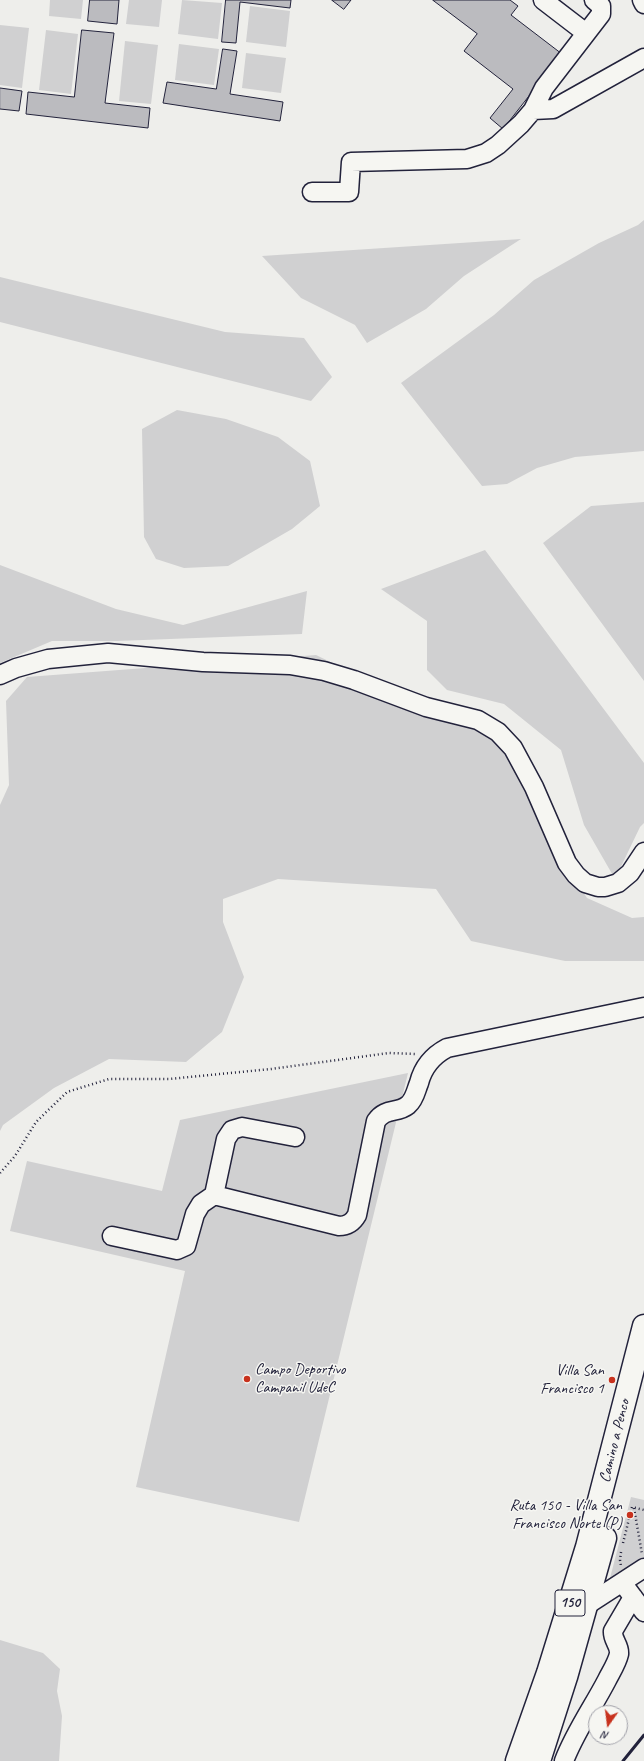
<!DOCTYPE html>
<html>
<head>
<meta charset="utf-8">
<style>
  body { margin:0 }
  #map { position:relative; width:644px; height:1761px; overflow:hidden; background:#eeeeeb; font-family:Caveat,sans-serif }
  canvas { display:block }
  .north { position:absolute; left:588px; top:1705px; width:40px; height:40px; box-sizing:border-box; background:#f6f6f2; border:1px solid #a1a1a9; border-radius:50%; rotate:194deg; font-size:11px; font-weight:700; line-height:16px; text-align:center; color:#22223b }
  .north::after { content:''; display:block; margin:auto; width:14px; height:18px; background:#c8321e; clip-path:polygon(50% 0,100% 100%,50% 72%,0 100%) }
</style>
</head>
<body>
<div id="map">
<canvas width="644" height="1761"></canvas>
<div class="north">N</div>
</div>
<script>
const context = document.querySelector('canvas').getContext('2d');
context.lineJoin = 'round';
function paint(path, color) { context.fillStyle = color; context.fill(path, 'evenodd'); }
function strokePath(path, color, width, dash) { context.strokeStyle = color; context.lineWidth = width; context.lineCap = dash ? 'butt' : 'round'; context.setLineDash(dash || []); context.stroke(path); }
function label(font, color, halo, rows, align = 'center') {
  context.font = font + ' Caveat,sans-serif'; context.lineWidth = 3; context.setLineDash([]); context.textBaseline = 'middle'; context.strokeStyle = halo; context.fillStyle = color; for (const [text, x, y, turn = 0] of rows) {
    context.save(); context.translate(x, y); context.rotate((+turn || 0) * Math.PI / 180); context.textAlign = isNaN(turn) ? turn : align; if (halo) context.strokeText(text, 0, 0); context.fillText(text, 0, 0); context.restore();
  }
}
const green = new Path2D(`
  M50,0H83L81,19L49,16Z
  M129,0H162L159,27L126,24Z
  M182,0L222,3L218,39L178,34Z
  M250,6L290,11L286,47L246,42Z
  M0,25L29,28L22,88L0,85Z
  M46,30L78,34L71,94L39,90Z
  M125,41L158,45L151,104L119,101Z
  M179,44L219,49L214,85L175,80Z
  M246,53L286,58L281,93L242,88Z
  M644,220V451L575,457L537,468L507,484L482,486L401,383L494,315L534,280L599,243L638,225Z
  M521,239L464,276L426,309L367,343L355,325L301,298L262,256Z
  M0,277L225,332L304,338L332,377L311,401L0,322Z
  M177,410L226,419L278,437L310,461L320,506L292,529L228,566L184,568L156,559L144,537L142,429Z
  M644,502V681L543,543L591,506Z
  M485,550L644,763V823L640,827L615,879L584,825L561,750L504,704L447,690L427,670V621L381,589Z
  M0,565L116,609L183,625L307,591L302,634L117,641H52L0,663Z
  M316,655L411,701L494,727L555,848L587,898L632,918L644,917V961H565L471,941L436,889L278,879L223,899V922L244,977L222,1032L186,1062L109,1059L54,1088L3,1125L0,1131V805L9,785L6,701L27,677Z
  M408,1073L299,1522L136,1487L185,1271L10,1231L27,1161L162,1191L180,1120Z
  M631,1497L644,1500V1562L609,1582Z
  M0,1640L43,1653L60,1669L57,1691L62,1716L59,1761H0Z`);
const building = new Path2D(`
  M90,0H119L117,24L88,21Z
  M226,0H291L290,8L240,2L236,43L222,42Z
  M332,0H351L344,9Z
  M433,0H510L518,6L511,15L562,54L503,129L490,118L513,89L464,51L477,34Z
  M82,30L114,33L105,103L150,108L148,128L26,114L28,92L74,97Z
  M223,49L237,51L230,94L283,102L280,121L163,103L167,82L216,89Z
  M0,88L22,91L19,111L0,109Z`);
const path = new Path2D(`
  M0,1173L15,1156L36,1122L67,1092L109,1079H169L271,1069L389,1053L417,1054
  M634,1508L642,1554
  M623,1543L632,1507L644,1510
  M621,1552L620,1560L621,1566`);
const minor = new Path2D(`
  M543,0L586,33
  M642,0L644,4
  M533,110L553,109L644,58
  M312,192H349L351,162L467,159L486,153L498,145L521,124L533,110L544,88L601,14V6L594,0
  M0,675L16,668L48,659L108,653L203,662L290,665L324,671L354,680L426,707L478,720L498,732L513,748L534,787L567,863L576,875L585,883L598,887H605L618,883L630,873L644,852
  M214,1195L226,1139L232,1130L242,1127L295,1137
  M112,1236L177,1250L186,1246L195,1214L201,1204L214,1195L339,1226C348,1226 353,1222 357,1215L376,1121C386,1107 397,1114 408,1105C415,1099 416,1090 419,1083C423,1067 432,1056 447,1048L644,1007
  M627,1589L644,1612
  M587,1605L644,1568
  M564,1761C575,1732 593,1707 607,1680C611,1672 617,1663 619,1654C620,1645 612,1640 613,1631L633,1597`);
const highway = new Path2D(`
  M517,1761L548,1673L587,1547L644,1326
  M539,1761L566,1677L605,1538`);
const rail = new Path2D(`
  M623,1761L644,1735`);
const markers = [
  [247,1379,4,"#c8321e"],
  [612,1380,4,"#c8321e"],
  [630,1515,4,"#c8321e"]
];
const shields = [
  [570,1603,30]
];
const shieldNames = [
  ["150",570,1603]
];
const poiNames = [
  ["Campo Deportivo",255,1370,"left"],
  ["Campanil UdeC",255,1388,"left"],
  ["Villa San",604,1371],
  ["Francisco 1",604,1389],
  ["Ruta 150 - Villa San",622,1506],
  ["Francisco Norte (P)",622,1524]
];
const streetNames = [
  ["Camino a Penco",615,1441,-76]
];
paint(green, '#d0d0d1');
paint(building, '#bbbbbf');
strokePath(building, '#22223b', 1);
strokePath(minor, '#22223b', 21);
strokePath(highway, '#22223b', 25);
strokePath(path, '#22223b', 2.5, [1, 3]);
strokePath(minor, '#f6f6f2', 18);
strokePath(highway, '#f6f6f2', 22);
strokePath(rail, '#22223b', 3);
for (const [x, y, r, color] of markers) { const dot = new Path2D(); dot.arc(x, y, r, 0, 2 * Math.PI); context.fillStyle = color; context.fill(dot); strokePath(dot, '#f6f6f2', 1.5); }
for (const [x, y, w] of shields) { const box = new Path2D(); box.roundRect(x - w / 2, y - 13, w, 26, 3); context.fillStyle = '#f6f6f2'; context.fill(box); strokePath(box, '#22223b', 1); }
label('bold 15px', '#22223b', null, shieldNames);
label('16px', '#22223b', '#f6f6f2', poiNames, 'right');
label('16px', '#22223b', '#f6f6f2', streetNames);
</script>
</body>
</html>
